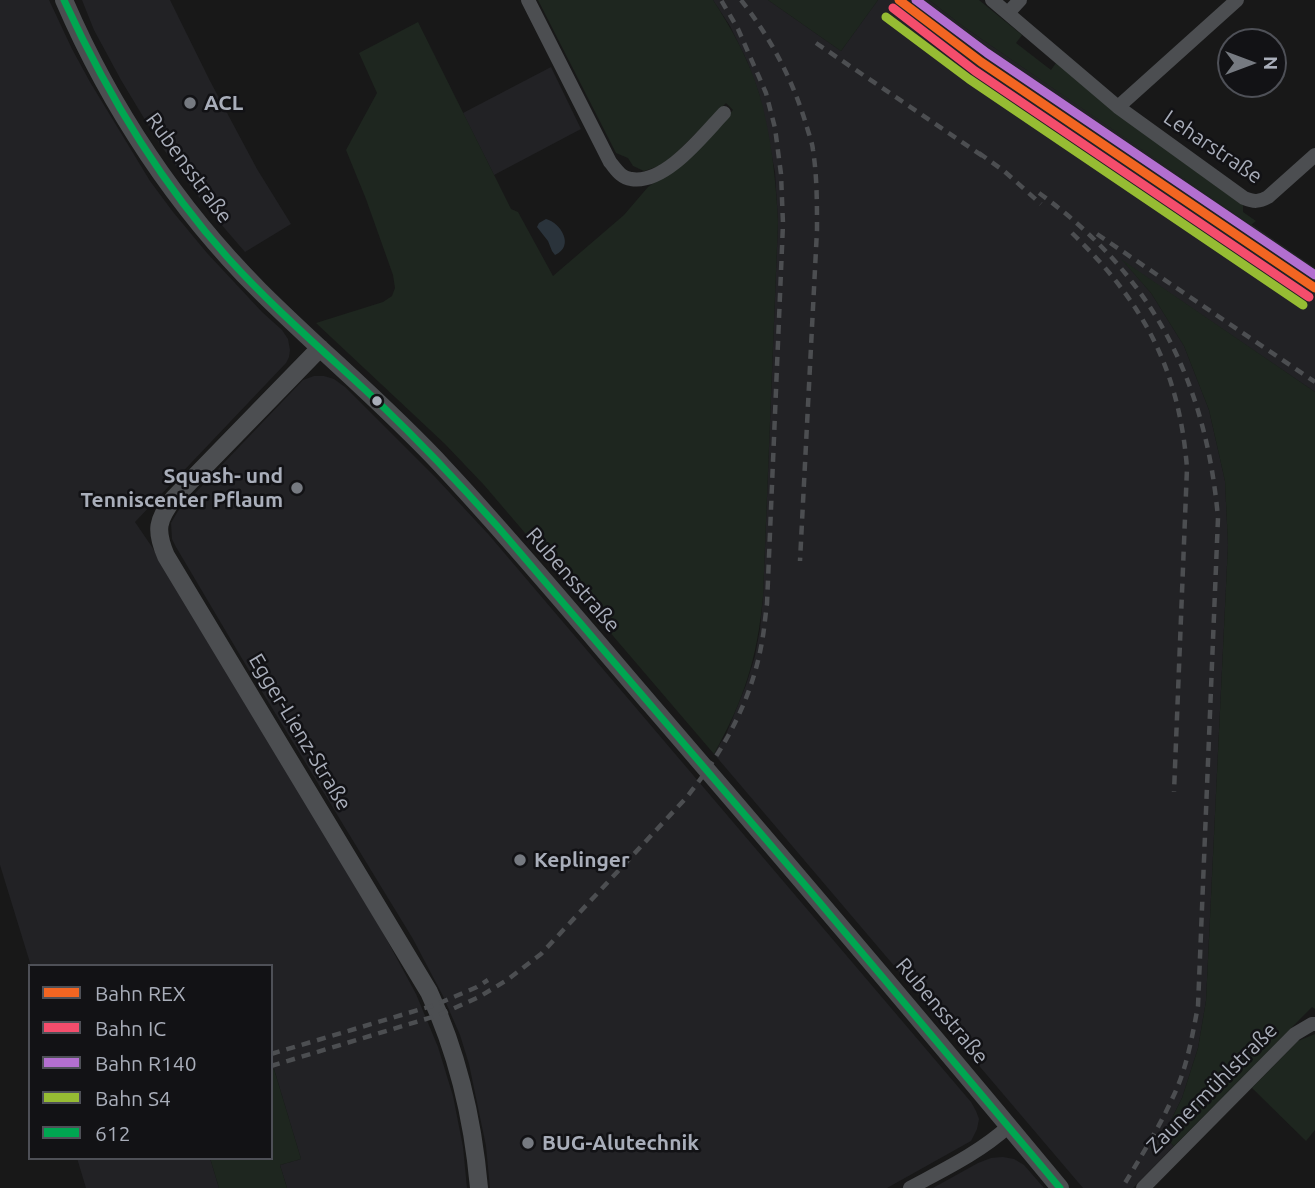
<!DOCTYPE html>
<html>
<head>
<meta charset="utf-8">
<style>
  body { margin:0 }
  #map { position:relative; width:1315px; height:1188px; overflow:hidden; background:#181818; font-family:Ubuntu,sans-serif }
  canvas { display:block }
  .legend { position:absolute; left:28px; top:964px; width:245px; height:196px; box-sizing:border-box; background:#121215; border:2px solid #4e5057; margin:0; padding:9px 12px; list-style:none; font-size:21px; color:#a9aeba }
  .legend li { display:flex; align-items:center; gap:14px; height:35px }
  .legend b { width:35px; border:2px solid #4e5057 }
  .north { position:absolute; left:1217px; top:28px; width:70px; height:70px; box-sizing:border-box; background:#121215; border:2px solid #4e5057; border-radius:50%; rotate:90deg; font-size:19px; font-weight:700; line-height:28px; text-align:center; color:#a9aeba }
  .north::after { content:''; display:block; margin:auto; width:24px; height:32px; background:#767a81; clip-path:polygon(50% 0,100% 100%,50% 72%,0 100%) }
</style>
</head>
<body>
<div id="map">
<canvas width="1315" height="1188"></canvas>
<ul class="legend">
<li><b style="height:9px;background:#f26522"></b>Bahn REX</li>
<li><b style="height:9px;background:#f44d6c"></b>Bahn IC</li>
<li><b style="height:9px;background:#b36fd0"></b>Bahn R140</li>
<li><b style="height:9px;background:#96bc33"></b>Bahn S4</li>
<li><b style="height:9px;background:#00a651"></b>612</li>
</ul>
<div class="north">N</div>
</div>
<script>
const context = document.querySelector('canvas').getContext('2d');
context.lineJoin = 'round';
function paint(path, color) { context.fillStyle = color; context.fill(path, 'evenodd'); }
function strokePath(path, color, width, dash) { context.strokeStyle = color; context.lineWidth = width; context.lineCap = dash ? 'butt' : 'round'; context.setLineDash(dash || []); context.stroke(path); }
function label(font, color, halo, rows, align = 'center') {
  context.font = font + ' Ubuntu,sans-serif'; context.lineWidth = 5; context.setLineDash([]); context.textBaseline = 'middle'; context.strokeStyle = halo; context.fillStyle = color; for (const [text, x, y, turn = 0] of rows) {
    context.save(); context.translate(x, y); context.rotate((+turn || 0) * Math.PI / 180); context.textAlign = isNaN(turn) ? turn : align; if (halo) context.strokeText(text, 0, 0); context.fillText(text, 0, 0); context.restore();
  }
}
const built = new Path2D(`
  M0,0H49L72,49L90,82L150,181L173,212L207,253L262,312L282,330L288,339L290,350L289,357L286,363L135,522L152,547L381,929L416,994L438,1047L453,1096L463,1147L467,1188H287L280,1165L301,1159L274,1069L271,1070V966H31L0,865Z
  M82,0H170L210,81L257,169L291,224L245,252L207,208L159,143L121,80L94,30Z
  M713,0H768L841,51L878,0H929L964,27L1315,268V392L1124,262L1151,293L1184,346L1209,410L1225,481L1228,545L1206,1001L1198,1048L1182,1098L1163,1136L1174,1146L1133,1188H1083L714,754L727,732L746,685L755,656L760,629L763,597L778,222L775,172L759,94L747,61L730,26Z
  M551,67L581,129L494,175L463,113Z
  M314,376H324L334,379L345,387L436,478L489,535L971,1102L976,1111L979,1119L977,1129L971,1141L887,1188H490L486,1146L469,1064L460,1035L443,996L413,939L247,667L176,547L172,539L171,523L178,511L303,380Z
  M1003,1157L1014,1159L1024,1165L1044,1188H933L978,1163L991,1158Z
  M77,1158H210L219,1188H86Z`);
const green = new Path2D(`
  M538,0H713C732,29 749,60 759,93C771,133 776,180 778,222L763,597C757,659 744,700 714,754L484,485L445,444L316,323L383,302L392,296L395,288L393,275L366,199L346,150L377,93L359,53L418,22L511,209L518,212L553,276L624,215L648,187L688,159L733,110L726,103L665,164L644,171L633,166L628,158L616,153Z
  M768,0H878L841,51Z
  M929,0H979L1022,35L1016,43L1051,70L1056,63L1243,205V212L1256,221L1251,225L964,27Z
  M1121,259L1315,392V1009L1312,1007L1174,1146L1163,1136L1182,1098L1198,1048L1206,1001L1228,545L1225,481L1209,410L1184,346L1151,293Z
  M1315,1034V1130L1306,1141L1252,1088L1298,1041Z
  M274,1069L301,1159L280,1165L287,1188H219L210,1158H271V1070Z`);
const water = new Path2D(`
  M546,219C561,223 575,246 555,255L552,251L548,241L537,227L539,223Z`);
const minor = new Path2D(`
  M528,0L610,162C616,169 621,178 631,179C665,185 703,135 724,113
  M992,0L1118,107L1244,198C1254,202 1259,202 1268,197L1315,155
  M1008,13L1020,0
  M1118,107L1237,0
  M910,1188C945,1169 979,1153 1009,1126
  M1143,1188L1295,1034L1312,1024H1315`);
const tertiary = new Path2D(`
  M64,0C110,107 177,208 259,290C320,351 387,406 445,469C516,545 583,626 651,705C788,864 925,1025 1060,1188
  M320,348L174,498C157,520 155,530 166,556L429,992C458,1054 473,1120 479,1188`);
const rail = new Path2D(`
  M741,0C770,37 792,78 806,124C808,132 812,141 813,150C817,176 817,203 817,230L800,561
  M816,43L987,159
  M979,153L1004,171L1041,204
  M1039,193C1152,275 1206,380 1218,518L1198,1006C1192,1037 1187,1068 1173,1097C1159,1128 1140,1158 1122,1188
  M1072,233C1143,302 1179,368 1187,468L1174,792
  M1097,234L1315,382
  M271,1054L435,1005L477,987L488,980
  M271,1066L439,1015L479,997L507,980L541,954L686,798C722,753 750,704 761,647C764,633 765,618 767,604L783,224L781,174L775,128L766,93L738,29L721,0`);
const bus1 = new Path2D(`
  M64,0C107,94 159,181 228,258C274,309 327,354 377,401C419,441 459,483 498,527L805,885L1060,1188`);
const rail1 = new Path2D(`
  M899,0L981,62L1315,288`);
const rail2 = new Path2D(`
  M893,8L975,71L1309,297`);
const rail3 = new Path2D(`
  M916,0L987,53L1315,275`);
const rail4 = new Path2D(`
  M886,17L969,79L1303,305`);
const markers = [
  [190,103,7,"#767a81"],
  [377,401,6,"#a9aeba"],
  [297,488,7,"#767a81"],
  [520,860,7,"#767a81"],
  [528,1143,7,"#767a81"]
];
const poiNames = [
  ["ACL",204,103],
  ["Squash- und",283,476,"right"],
  ["Tenniscenter Pflaum",283,500,"right"],
  ["Keplinger",534,860],
  ["BUG-Alutechnik",542,1143]
];
const streetNames = [
  ["Leharstraße",1213,147,34],
  ["Rubensstraße",189,168,54],
  ["Rubensstraße",573,580,49],
  ["Egger-Lienz-Straße",300,732,59],
  ["Rubensstraße",942,1011,50],
  ["Zaunermühlstraße",1212,1088,-45]
];
paint(built, '#222225');
paint(green, '#1e261f');
paint(water, '#2a333b');
strokePath(minor, '#4c4e51', 14);
strokePath(tertiary, '#4c4e51', 18);
strokePath(rail, '#4c4e51', 4.5, [9, 7]);
strokePath(bus1, '#00a651', 7);
strokePath(rail1, '#f26522', 9);
strokePath(rail2, '#f44d6c', 9);
strokePath(rail3, '#b36fd0', 9);
strokePath(rail4, '#96bc33', 9);
for (const [x, y, r, color] of markers) { const dot = new Path2D(); dot.arc(x, y, r, 0, 2 * Math.PI); context.fillStyle = color; context.fill(dot); strokePath(dot, '#121215', 2.5); }
label('bold 21px', '#a9aeba', '#121215', poiNames, 'left');
label('21px', '#a9aeba', '#121215', streetNames);
</script>
</body>
</html>
